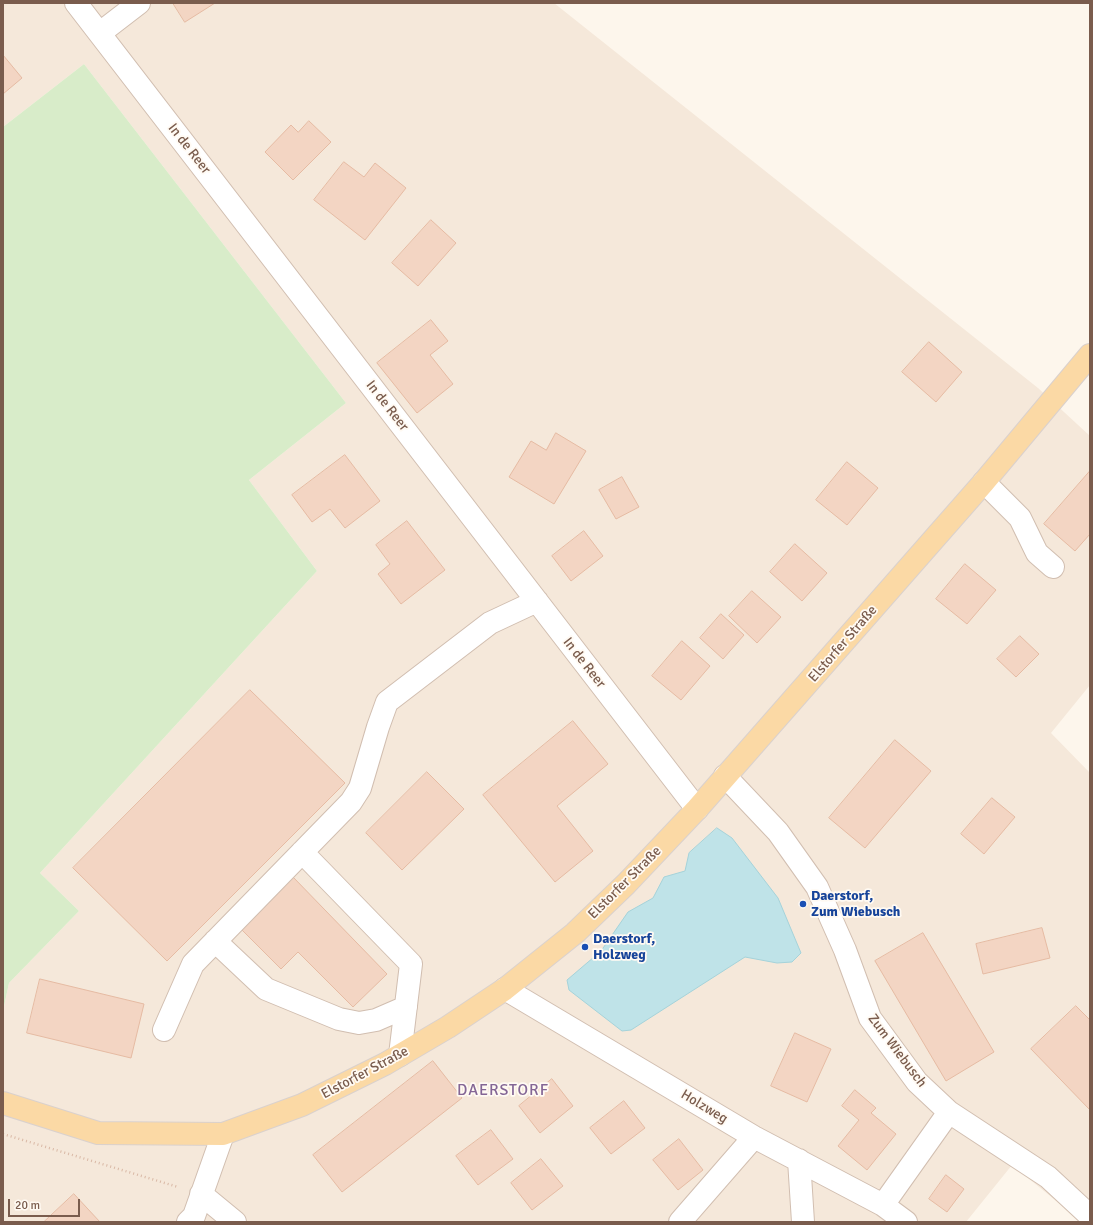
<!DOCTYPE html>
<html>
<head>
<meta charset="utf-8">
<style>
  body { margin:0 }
  #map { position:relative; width:1093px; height:1225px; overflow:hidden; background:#fdf6ec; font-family:Signika,sans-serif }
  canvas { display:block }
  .frame { position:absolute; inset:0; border:4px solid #7a5c4d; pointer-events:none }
  .scale { position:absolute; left:8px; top:1199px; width:72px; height:18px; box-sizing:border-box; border:2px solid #7a5c4d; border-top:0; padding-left:5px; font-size:12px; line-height:14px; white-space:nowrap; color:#7a5c4d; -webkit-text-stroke:3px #fffaf3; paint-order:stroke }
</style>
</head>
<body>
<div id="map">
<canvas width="1093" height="1225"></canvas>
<div class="frame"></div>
<div class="scale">20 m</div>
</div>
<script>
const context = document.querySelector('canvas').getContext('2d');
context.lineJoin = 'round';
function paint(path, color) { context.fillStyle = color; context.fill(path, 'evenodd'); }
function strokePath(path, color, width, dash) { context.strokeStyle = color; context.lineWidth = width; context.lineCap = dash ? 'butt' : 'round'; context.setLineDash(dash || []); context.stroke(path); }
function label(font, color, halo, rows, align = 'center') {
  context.font = font + ' Signika,sans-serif'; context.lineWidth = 3.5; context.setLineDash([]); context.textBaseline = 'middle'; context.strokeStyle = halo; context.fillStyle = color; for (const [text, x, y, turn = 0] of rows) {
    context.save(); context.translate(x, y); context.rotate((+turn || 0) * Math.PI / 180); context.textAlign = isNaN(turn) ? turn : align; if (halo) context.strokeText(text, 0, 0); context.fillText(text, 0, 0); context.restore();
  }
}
const residential = new Path2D(`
  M3,3H554L1038,388L1090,436V685L1051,733L1090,773V1222H1082L1012,1165L966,1222H3V1011L9,983L79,911L40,873L317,571L249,480L346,403L84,64L3,127Z`);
const green = new Path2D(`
  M84,64L346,403L249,480L317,571L40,873L79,911L9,983L3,1011V127Z`);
const water = new Path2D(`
  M717,828L732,838L778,898L801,953L792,962L777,963L745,957L631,1030L622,1031L569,990L567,980L601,951L628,912L653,898L664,877L685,871L689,853Z`);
const building = new Path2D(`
  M173,3H215L185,22Z
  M3,55L22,78L3,94Z
  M309,121L331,142L293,180L265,152L291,125L298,132Z
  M344,162L364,177L375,163L406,188L365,240L314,200Z
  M431,220L456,243L418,286L392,263Z
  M431,320L448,341L430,355L453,384L417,413L377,363Z
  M929,342L962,372L936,402L902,372Z
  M556,433L586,451L554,504L509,477L531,441L546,450Z
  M345,455L380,501L345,528L330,509L312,522L292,495Z
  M847,462L878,488L847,525L816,500Z
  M1090,471V534L1075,551L1044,524Z
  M622,477L639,507L616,519L599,490Z
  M407,521L445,570L401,604L378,574L390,564L376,545Z
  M584,531L603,556L571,581L552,556Z
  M795,544L827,573L802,601L770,572Z
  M965,564L996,590L967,624L936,599Z
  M752,591L781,617L757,643L729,616Z
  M721,614L744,635L723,659L700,638Z
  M1020,636L1039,654L1016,677L997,659Z
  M682,641L710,666L681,700L652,676Z
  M250,690L345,783L167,961L73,868Z
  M573,721L608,764L557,806L593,851L555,882L483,795Z
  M895,740L931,771L865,848L829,818Z
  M427,772L464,809L402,870L366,833Z
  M992,798L1015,817L984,854L961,834Z
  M293,877L387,974L353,1007L298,952L281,969L241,929Z
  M1042,928L1050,958L983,974L976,944Z
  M923,933L994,1052L946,1081L875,961Z
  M40,979L144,1004L131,1058L27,1033Z
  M1076,1006L1090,1020V1110L1031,1049Z
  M795,1033L831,1049L807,1102L771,1086Z
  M433,1061L462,1098L342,1192L313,1155Z
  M552,1079L573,1106L540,1133L519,1106Z
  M855,1090L876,1108L871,1113L896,1134L867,1170L838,1146L859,1120L842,1106Z
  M624,1101L645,1128L611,1154L590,1128Z
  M491,1130L513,1159L478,1185L456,1156Z
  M679,1139L703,1170L678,1190L653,1160Z
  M541,1159L563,1186L532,1210L511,1183Z
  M946,1175L964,1189L947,1212L929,1199Z
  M74,1194L100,1222H44Z`);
const path = new Path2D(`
  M3,1134L178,1187`);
const minor = new Path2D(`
  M76,3L697,809
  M100,33L139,3
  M984,482L1020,518L1037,553L1053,567
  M725,776L778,832L817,887L845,950L870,1018L917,1082L949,1112L1048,1177L1090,1216
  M302,852L411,964L400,1055
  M215,941L266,989L339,1019L359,1023L376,1020L406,1007
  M505,989L754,1137L883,1205L906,1222
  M164,1030L193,964L351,802L360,788L378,727L387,702L490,623L537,601
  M799,1160L803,1222
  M201,1194L235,1222
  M883,1205L949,1112
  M188,1222L194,1216L223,1134
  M680,1222L754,1137`);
const major = new Path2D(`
  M3,1103L98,1133L223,1134L302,1105L385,1064L448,1027L505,989L575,933L626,884L697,809L984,482L1090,355`);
const markers = [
  [803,904,4,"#1a4fb4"],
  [585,947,4,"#1a4fb4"]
];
const streetNames = [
  ["In de Reer",189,149,52],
  ["In de Reer",387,406,52],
  ["Elstorfer Straße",843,644,-49],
  ["In de Reer",584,663,52],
  ["Elstorfer Straße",625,883,-45],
  ["Zum Wiebusch",897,1051,53],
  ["Elstorfer Straße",365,1073,-28],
  ["Holzweg",704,1107,31]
];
const transitNames = [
  ["Daerstorf,",811,896],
  ["Zum Wiebusch",811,912],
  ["Daerstorf,",593,939],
  ["Holzweg",593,955]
];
const quarterNames = [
  ["DAERSTORF",503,1091]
];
paint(residential, '#f5e8da');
paint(green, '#d8ecc9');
paint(water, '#bfe3e8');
strokePath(water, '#a5d3da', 1);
paint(building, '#f3d5c3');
strokePath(building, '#e6bba3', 1);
strokePath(minor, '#d1beb0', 24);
strokePath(major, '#dad1cd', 24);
strokePath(path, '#d9b8a5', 2.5, [1, 3]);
strokePath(minor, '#fff', 22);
strokePath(major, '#fbd9a5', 22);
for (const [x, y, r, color] of markers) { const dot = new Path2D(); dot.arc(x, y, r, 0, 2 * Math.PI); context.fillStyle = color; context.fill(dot); strokePath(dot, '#fffaf3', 1.5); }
label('14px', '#7a5c4d', '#fffaf3', streetNames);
label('bold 14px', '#164399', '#fffaf3', transitNames, 'left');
context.letterSpacing = '1px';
label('16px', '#846695', '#fffaf3', quarterNames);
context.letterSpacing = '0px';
</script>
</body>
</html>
